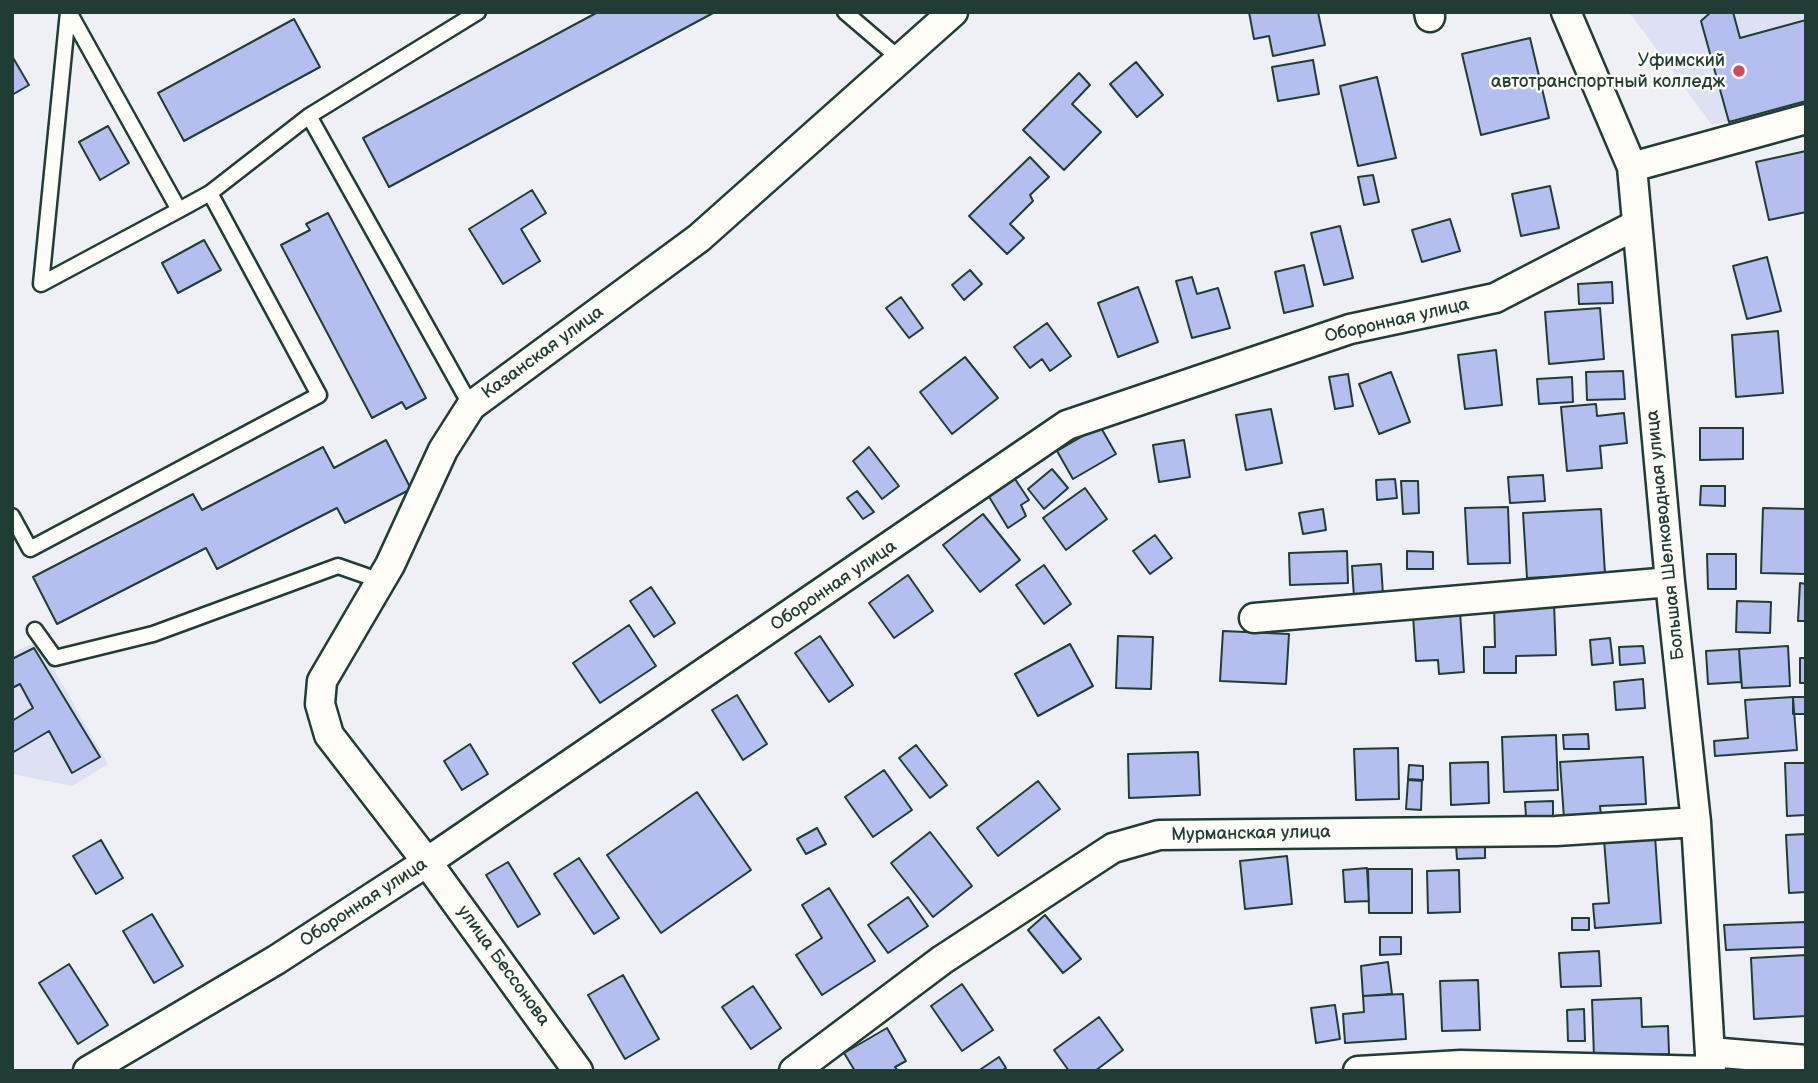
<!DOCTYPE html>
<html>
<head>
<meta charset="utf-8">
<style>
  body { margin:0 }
  #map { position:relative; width:1818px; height:1083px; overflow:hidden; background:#eef0f5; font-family:"Balsamiq Sans",sans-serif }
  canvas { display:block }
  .frame { position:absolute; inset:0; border:14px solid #1f3d34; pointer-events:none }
</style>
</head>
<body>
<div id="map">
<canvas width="1818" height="1083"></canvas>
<div class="frame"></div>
</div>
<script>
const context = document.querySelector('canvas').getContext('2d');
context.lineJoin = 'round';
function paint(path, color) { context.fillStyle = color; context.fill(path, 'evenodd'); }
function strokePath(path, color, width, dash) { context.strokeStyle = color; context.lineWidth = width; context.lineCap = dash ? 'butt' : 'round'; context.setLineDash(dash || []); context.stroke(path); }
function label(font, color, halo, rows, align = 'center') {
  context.font = font + ' "Balsamiq Sans",sans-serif'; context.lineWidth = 5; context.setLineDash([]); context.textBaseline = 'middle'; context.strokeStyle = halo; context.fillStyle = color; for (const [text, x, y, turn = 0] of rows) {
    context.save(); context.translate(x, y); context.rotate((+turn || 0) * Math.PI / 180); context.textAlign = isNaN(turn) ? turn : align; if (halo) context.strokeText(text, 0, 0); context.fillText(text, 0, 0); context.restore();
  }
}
const built = new Path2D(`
  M1629,12H1806V104L1712,125Z
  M38,642L108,764L72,786L12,774V652Z`);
const building = new Path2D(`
  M598,12H715L389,187L363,138Z
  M1249,12H1318L1325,45L1273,56L1269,36L1254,39Z
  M1711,12H1733L1740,38L1806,20V101L1729,122L1701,21Z
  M294,19L320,67L184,141L158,93Z
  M1530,38L1549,118L1481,135L1462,54Z
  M12,56L29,85L12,95Z
  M1313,60L1319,94L1278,101L1272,67Z
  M1136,62L1163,95L1137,117L1110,84Z
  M1079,73L1090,85L1072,104L1101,132L1064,170L1023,130Z
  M1377,77L1396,158L1358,166L1340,86Z
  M108,126L129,163L100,180L79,142Z
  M1806,151V212L1769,220L1756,162Z
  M1030,157L1049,177L1030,195L1033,201L1010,224L1024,238L1007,254L969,216Z
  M1373,175L1379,202L1364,205L1358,177Z
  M1550,186L1559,228L1521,236L1512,194Z
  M532,190L546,213L521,229L540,261L503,284L469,229Z
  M328,213L426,398L406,409L402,402L372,418L281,245L310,230L306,224Z
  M1450,219L1460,251L1422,262L1412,230Z
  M1340,226L1353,278L1324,285L1311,233Z
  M204,240L221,270L178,293L162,263Z
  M1767,257L1781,311L1747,319L1733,266Z
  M1304,265L1313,306L1284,313L1275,272Z
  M970,270L982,284L964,300L952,285Z
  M1192,277L1197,294L1218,288L1230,328L1192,338L1176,281Z
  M1612,282L1613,303L1579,304L1578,284Z
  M1138,287L1158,342L1118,357L1098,303Z
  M901,297L923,328L909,338L886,308Z
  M1600,308L1604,359L1549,364L1545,312Z
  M1047,323L1071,356L1050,371L1042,359L1030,368L1014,347Z
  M1778,331L1783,393L1736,397L1732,335Z
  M1496,350L1502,405L1465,409L1458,355Z
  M965,357L998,398L952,434L920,392Z
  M1623,371L1625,399L1587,400L1586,372Z
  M1391,372L1410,422L1379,434L1359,384Z
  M1348,374L1353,406L1335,409L1329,377Z
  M1572,377L1573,402L1539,404L1537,379Z
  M1596,404L1597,416L1624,413L1627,443L1600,446L1602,468L1567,471L1561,407Z
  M1271,409L1282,463L1246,470L1236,415Z
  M1100,426L1116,454L1073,479L1057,451Z
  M1700,428H1743V459L1700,460Z
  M386,440L411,489L345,523L337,508L217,569L206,548L57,624L33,577L193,494L202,510L323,447L334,468Z
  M1184,440L1190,477L1159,482L1153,445Z
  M869,447L899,486L882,499L853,461Z
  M1052,469L1068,488L1044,509L1028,489Z
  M1543,475L1545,501L1510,503L1508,477Z
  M1013,476L1029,500L1021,505L1026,516L1008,528L988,495Z
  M1395,479L1397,498L1377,500L1376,480Z
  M1401,481H1418L1419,513L1403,514Z
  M1701,486H1725V506L1700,505Z
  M1085,488L1107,519L1066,550L1043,518Z
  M857,491L874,512L863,519L847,498Z
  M1508,507L1510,563L1468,564L1465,508Z
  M1763,508L1806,509V574L1761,573Z
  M1323,509L1326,530L1303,534L1299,513Z
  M1601,509L1605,574L1527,578L1523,513Z
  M983,514L1020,560L980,592L943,545Z
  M1155,535L1172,558L1150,574L1133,551Z
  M1347,551L1348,583L1290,585L1289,553Z
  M1407,551L1433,552V569H1407Z
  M1707,554H1736V589H1708Z
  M1381,564L1383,595L1354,597L1352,566Z
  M1044,565L1071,604L1044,624L1016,585Z
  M908,575L933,611L894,638L869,603Z
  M1800,583L1806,584V621H1798Z
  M651,587L675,623L654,637L630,601Z
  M1737,601L1771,602L1770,633L1736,632Z
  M1554,603L1556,655L1516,656V673H1484V647H1495L1494,605Z
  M1460,612L1464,672L1439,674L1438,660L1416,661L1413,615Z
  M629,625L656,666L600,703L573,663Z
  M1223,631L1289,634L1286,684L1220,681Z
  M820,636L853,685L829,702L795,653Z
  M1118,636L1153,637L1151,689L1116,688Z
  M1610,638L1613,663L1592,665L1590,640Z
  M1070,644L1093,686L1038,716L1015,674Z
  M1643,646L1645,663L1620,665L1619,647Z
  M1788,646L1790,686L1742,688L1739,649Z
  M34,648L100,757L72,773L49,731L12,753V721L33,708L20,684L12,688V659Z
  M1739,649L1741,682L1708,684L1706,651Z
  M1800,658H1806V683H1800Z
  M1643,679L1645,708L1616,710L1614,682Z
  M737,695L767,744L743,760L712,710Z
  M1793,697L1797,750L1715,756L1714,741L1748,738L1745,700Z
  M1793,697H1806V714H1793Z
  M1588,734L1589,749H1564L1563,735Z
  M1556,735L1558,790L1504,792L1502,737Z
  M470,744L488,774L462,790L444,761Z
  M916,745L947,785L930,798L899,758Z
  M1398,748L1399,799L1356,800L1354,749Z
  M1198,752L1200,795L1129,798L1128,754Z
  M1643,757L1646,804L1600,806L1601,816L1564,818L1560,762Z
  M1488,762L1489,803L1451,805L1450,763Z
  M1785,763H1806V815L1787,816Z
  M1409,765L1423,766V780L1408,779Z
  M884,770L912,810L873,837L845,797Z
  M1408,780L1422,781L1421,810L1406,809Z
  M1038,781L1060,809L998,856L977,828Z
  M697,792L751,870L661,933L607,855Z
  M1553,801V816L1526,817L1525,802Z
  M817,828L826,844L806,854L797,839Z
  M930,832L972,886L933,917L891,863Z
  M1806,834V892L1789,893L1786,835Z
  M1655,836L1661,923L1595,928L1593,904L1609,903L1604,840Z
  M101,840L123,878L96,894L73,856Z
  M1485,843V858L1457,859L1456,845Z
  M1287,856L1292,904L1245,909L1240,861Z
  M579,858L619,918L594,934L554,874Z
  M508,862L540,914L518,927L486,875Z
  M1367,868L1369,901L1345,902L1343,870Z
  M1368,869H1412V913H1369Z
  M1459,870L1460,912L1428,913L1427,871Z
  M829,888L875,961L822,995L796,955L822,938L802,905Z
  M908,897L928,926L888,953L868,925Z
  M152,914L183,966L154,983L123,931Z
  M1045,915L1081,959L1063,973L1028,930Z
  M1572,918H1589V930H1572Z
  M1806,922V947L1726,950L1724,925Z
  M1380,937H1401V954L1380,955Z
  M1599,951L1601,986L1561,987L1559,953Z
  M1806,955V1016L1754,1019L1751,958Z
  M1388,962L1392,994L1363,996L1361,966Z
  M69,964L108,1025L78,1044L39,983Z
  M623,975L659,1039L625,1059L588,995Z
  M1478,980L1480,1030L1442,1031L1440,981Z
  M962,984L993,1030L962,1051L931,1006Z
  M753,986L781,1028L751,1049L722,1007Z
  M1403,994L1406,1039L1345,1043L1343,1014L1364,1012L1363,996Z
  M1641,998L1642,1027L1668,1026L1669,1054L1594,1057L1592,1000Z
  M1335,1005L1340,1039L1316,1043L1311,1008Z
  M1584,1009L1585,1041H1568L1567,1010Z
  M1099,1017L1123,1050L1095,1071H1069L1054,1050Z
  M887,1028L906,1061L895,1067L898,1071H855L844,1053Z
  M999,1057L1006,1068L1001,1071H978Z`);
const lane = new Path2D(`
  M68,12L41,284L179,210
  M69,12L179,210L210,193L309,116L471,406
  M845,12L900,59
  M309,116L478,12
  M12,516L30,549L319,395L210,193
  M35,630L55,658L153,634L338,566L381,581`);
const street = new Path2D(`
  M1429,12L1430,17
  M1566,12L1632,167L1670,582L1696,822L1711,1071
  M1632,167L1806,119
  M1254,618L1670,582
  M1710,1052L1806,1060
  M88,1071L276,960L427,862L1067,425L1350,329L1495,298L1636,225
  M578,1071L427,862L329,735L320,704L322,681L390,565L443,450L471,406L699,238L953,12
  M794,1071L942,960L1113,848L1159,835L1556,831L1696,822
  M1358,1071L1461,1065L1711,1071`);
const markers = [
  [1739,71,7,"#d1495b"]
];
const poiNames = [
  ["Уфимский",1725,61],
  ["автотранспортный колледж",1725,82]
];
const streetNames = [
  ["Оборонная улица",1397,321,-13],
  ["Казанская улица",543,353,-36],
  ["Большая Шелководная улица",1666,535,-96],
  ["Оборонная улица",834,586,-34],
  ["Мурманская улица",1251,834,-1],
  ["Оборонная улица",364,903,-33],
  ["улица Бессонова",503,966,54]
];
paint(built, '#dde1f3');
paint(building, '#b4beef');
strokePath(building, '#1f3d34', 2);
strokePath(lane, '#1f3d34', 19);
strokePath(street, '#1f3d34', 33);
strokePath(lane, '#fdfcf7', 14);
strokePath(street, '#fdfcf7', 28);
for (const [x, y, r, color] of markers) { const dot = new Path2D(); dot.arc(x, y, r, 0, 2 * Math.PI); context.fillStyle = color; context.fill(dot); strokePath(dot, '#fdfcf7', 2.5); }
label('18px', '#1f3d34', '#fdfcf7', poiNames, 'right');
label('18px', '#1f3d34', '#fdfcf7', streetNames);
</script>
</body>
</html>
